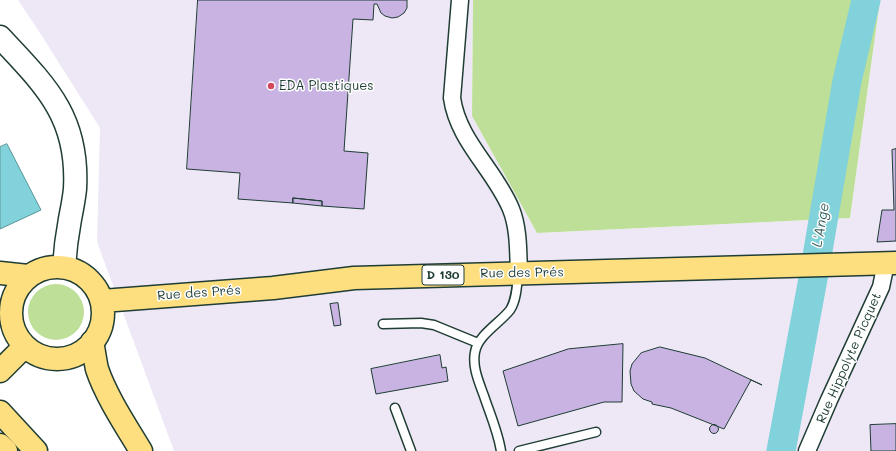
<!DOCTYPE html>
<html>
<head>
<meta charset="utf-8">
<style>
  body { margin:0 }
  canvas { display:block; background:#fff }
</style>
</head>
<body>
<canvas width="896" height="451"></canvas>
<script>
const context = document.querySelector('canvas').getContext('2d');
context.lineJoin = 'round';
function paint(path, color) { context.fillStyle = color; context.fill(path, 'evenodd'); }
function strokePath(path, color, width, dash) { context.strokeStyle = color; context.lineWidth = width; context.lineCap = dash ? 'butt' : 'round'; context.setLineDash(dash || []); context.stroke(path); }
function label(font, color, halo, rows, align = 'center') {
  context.font = font + ' Mali,sans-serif'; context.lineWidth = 3; context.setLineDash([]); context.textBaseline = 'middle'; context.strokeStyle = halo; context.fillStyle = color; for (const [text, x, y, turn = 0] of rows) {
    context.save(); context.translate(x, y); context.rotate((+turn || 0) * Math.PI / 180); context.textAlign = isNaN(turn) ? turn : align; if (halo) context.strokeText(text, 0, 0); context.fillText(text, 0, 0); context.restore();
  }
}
const built = new Path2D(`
  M18,0H473L472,116L537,233L850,218L880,0H896V451H174L97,242L100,128L42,36Z`);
const green = new Path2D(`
  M473,0H880L850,218L537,233L472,116Z
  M28 312a28 28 0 1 1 56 0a28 28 0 1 1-56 0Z`);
const water = new Path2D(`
  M7,144L41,210L0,229V147Z`);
const river = new Path2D(`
  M781,451L815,268L847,81L866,0`);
const building = new Path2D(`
  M198,0H407V8L404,13L398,17L392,18L385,16L381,13L377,4H374L373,20L353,19L344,151L368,153L364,209L322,206V201L293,198V203L238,199L240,173L187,169Z
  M896,149V241L877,242L882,210H894L892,150Z
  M293,198L322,201V206L293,203Z
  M338,303L341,325L334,326L330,304Z
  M623,344L622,402H604L518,426L503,371L568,349Z
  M660,347L705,358L762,385L751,380L724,429L671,408L652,404V402L643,399L634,391L631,384L630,371L632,364L641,353Z
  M440,355L442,368L446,367L448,381L376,394L371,369Z
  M896,424V451H871L870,425Z
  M709.5 429a4.5 4.5 0 1 1 9 0a4.5 4.5 0 1 1-9 0Z`);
const service = new Path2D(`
  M383,324L421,323L434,325L478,343
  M395,408L411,451
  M501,451C498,432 490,414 484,396C479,382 472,367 475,352C478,335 500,323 510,310C516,301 517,287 518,275
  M519,451L596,432`);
const minor = new Path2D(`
  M460,0L452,98C458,141 495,170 511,209C519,229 518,252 519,273
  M807,451L829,400L881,287L886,263`);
const secondary = new Path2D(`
  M0,37C46,86 79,117 75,189C74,199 72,209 70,219C67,235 65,251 64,267`);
const primary = new Path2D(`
  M11 313a46 46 0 1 1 92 0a46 46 0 1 1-92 0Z
  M102,301L273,288L354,278L896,263
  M0,371L25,346`);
const motorway = new Path2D(`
  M0,273L28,276
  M92,342C94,351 95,360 97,369C106,396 126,426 141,451
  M0,412L36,451
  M0,445L6,451`);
const markers = [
  [271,86,4,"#d1495b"]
];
const shields = [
  [443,275,42]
];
const shieldNames = [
  ["D 130",443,275]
];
const poiNames = [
  ["EDA Plastiques",279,86]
];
const streetNames = [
  ["Rue des Prés",522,273,-1],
  ["Rue des Prés",199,293,-4],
  ["Rue Hippolyte Picquet",849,358,-66]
];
const waterNames = [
  ["L'Ange",821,225,-80]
];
paint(built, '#eee8f6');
paint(green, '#bedf98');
paint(water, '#81d2da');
strokePath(water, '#5a9698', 1);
strokePath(river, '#81d2da', 29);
paint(building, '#c8b3e2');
strokePath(building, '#1f3d34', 1);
strokePath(service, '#1f3d34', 11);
strokePath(minor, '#1f3d34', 19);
strokePath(secondary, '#1f3d34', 25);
strokePath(primary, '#1f3d34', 25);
strokePath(motorway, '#1f3d34', 25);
strokePath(service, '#fff', 8);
strokePath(minor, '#fff', 16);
strokePath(secondary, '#fff', 22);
strokePath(primary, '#fedf80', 22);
strokePath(motorway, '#fedf80', 22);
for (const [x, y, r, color] of markers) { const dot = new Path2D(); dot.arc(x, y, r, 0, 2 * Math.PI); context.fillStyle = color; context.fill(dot); strokePath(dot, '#fff', 1.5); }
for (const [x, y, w] of shields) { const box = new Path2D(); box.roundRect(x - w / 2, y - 10, w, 20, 3); context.fillStyle = '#fff'; context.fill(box); strokePath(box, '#1f3d34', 1); }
label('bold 12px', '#1f3d34', null, shieldNames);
label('13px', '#1f3d34', '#fff', poiNames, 'left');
label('13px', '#1f3d34', '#fff', streetNames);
label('italic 14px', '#38625e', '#fff', waterNames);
</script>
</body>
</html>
